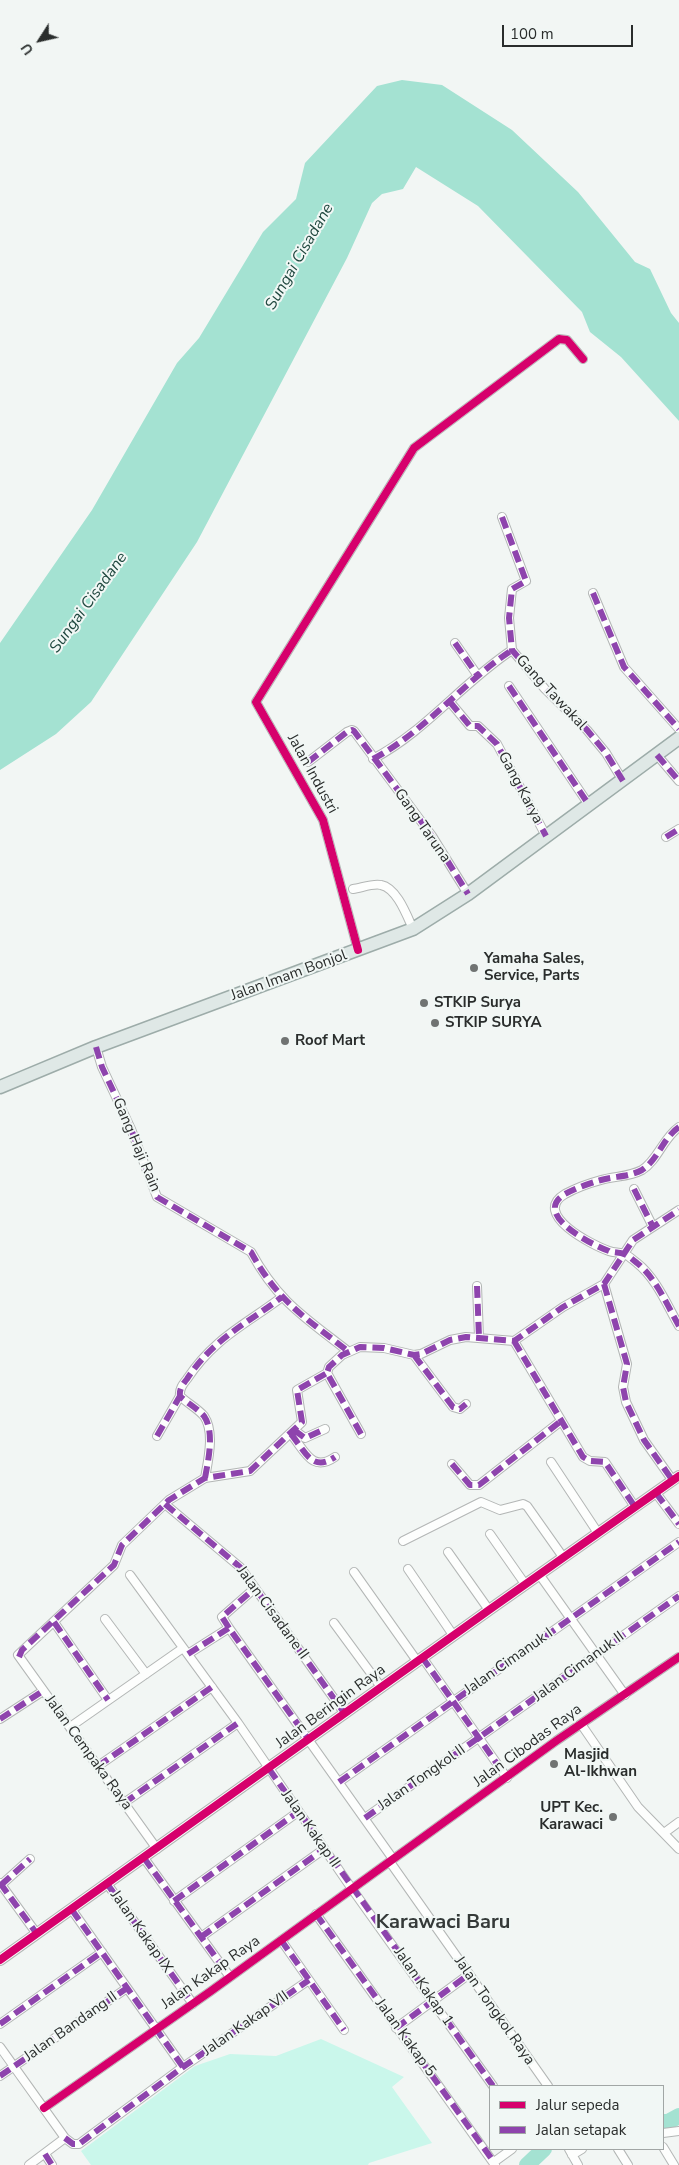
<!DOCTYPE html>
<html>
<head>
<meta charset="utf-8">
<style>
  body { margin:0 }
  #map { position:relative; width:679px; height:2165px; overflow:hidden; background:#f2f6f4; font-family:"Nunito Sans",sans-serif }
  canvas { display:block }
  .legend { position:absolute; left:489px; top:2085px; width:175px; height:65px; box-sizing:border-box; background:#f1f7f5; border:1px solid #a1a6a5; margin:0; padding:6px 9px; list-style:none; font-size:15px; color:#2a2d2c }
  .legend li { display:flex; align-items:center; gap:10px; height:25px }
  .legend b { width:25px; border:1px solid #a1a6a5 }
  .north { position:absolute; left:15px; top:15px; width:50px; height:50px; -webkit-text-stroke:4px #f1f7f5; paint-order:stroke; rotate:235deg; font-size:14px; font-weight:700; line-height:20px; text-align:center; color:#2a2d2c }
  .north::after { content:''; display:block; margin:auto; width:18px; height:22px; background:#2a2d2c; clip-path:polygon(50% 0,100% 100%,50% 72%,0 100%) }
  .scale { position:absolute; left:502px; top:25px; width:131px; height:22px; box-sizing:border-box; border:2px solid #2a2d2c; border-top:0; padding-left:6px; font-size:15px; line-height:18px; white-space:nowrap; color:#2a2d2c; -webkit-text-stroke:4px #f1f7f5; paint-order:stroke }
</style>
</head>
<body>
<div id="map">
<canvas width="679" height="2165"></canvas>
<ul class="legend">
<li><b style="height:6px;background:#d6006c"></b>Jalur sepeda</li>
<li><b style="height:6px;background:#8e44ad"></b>Jalan setapak</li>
</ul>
<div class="north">U</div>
<div class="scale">100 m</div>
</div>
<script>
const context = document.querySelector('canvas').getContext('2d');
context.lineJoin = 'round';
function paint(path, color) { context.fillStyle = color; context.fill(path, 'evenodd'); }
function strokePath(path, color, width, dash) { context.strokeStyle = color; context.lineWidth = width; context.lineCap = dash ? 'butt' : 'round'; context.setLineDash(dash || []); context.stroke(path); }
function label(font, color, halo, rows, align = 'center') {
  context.font = font + ' "Nunito Sans",sans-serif'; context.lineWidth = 4; context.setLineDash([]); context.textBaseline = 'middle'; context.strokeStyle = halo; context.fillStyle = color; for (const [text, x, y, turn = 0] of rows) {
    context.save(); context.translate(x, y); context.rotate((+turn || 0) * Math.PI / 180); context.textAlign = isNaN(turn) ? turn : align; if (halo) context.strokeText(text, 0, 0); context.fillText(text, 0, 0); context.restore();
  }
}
const green = new Path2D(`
  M321,2039L404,2077L392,2087L432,2143L369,2163L368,2165H91L81,2151L195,2066L230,2054L276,2056Z`);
const water = new Path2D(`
  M402,80L442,85L512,130L578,192L635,262L650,269L671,313L679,323V421L621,357L590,332L582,312L478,206L416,167L403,189L382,194L372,203L347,258L197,542L91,702L56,734L0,770V643L92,510L177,363L199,338L263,232L296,199L305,163L377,86Z`);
const river = new Path2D(`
  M663,2122H668L679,2116
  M527,2165L544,2149`);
const minor = new Path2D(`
  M502,517L526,581L512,589L509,618L512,650L545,689L587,730L606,753L623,781
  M593,593L624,667L679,729
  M455,643L478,676
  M509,686L589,805
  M450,702L470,726H478L497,744L546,836
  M657,755L679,781
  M373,759C426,731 462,683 512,650
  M308,762L347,732L352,730L354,731L432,836L468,894
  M666,837L679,829
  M353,889C361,888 373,883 381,885C397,888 407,916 413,929
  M358,950L323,820L256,702L414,448L559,339L567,340L583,359
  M96,1047L102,1067L131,1129L157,1197L251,1252C278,1302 306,1318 349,1352
  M679,1127C663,1138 658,1160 642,1170C629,1177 615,1176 601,1180C590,1183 576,1188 565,1194C531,1214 592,1245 609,1251C614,1253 620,1252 624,1254C628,1255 633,1260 637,1263C656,1278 667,1305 679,1326
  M634,1189L653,1227
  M604,1284L627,1364L623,1387L626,1402L644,1440L673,1481
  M477,1286L479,1337
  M514,1341L583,1457L590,1461L605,1462L635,1507
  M414,1355L453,1407L460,1409L466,1404
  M294,1430L305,1438L325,1429
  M291,1434C305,1451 312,1473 335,1457
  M361,1434L327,1373L329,1367L342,1355L360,1347L384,1348L414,1355L421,1354L450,1340L466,1337L514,1341L563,1307L604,1284L633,1240L679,1210
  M157,1436L180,1396
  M551,1462L598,1533
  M452,1464L470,1485H479L561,1421
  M205,1478C208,1461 215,1432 204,1416C197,1408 187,1403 180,1396C179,1389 183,1384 187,1379C214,1338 245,1325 282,1297
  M656,1493L679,1524
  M165,1504L240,1567L345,1714
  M490,1534L525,1584
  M403,1541L481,1502L500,1510L523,1504L527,1506L563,1557
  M448,1552L489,1610
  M408,1569L453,1635
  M354,1572L417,1661
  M539,1574L625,1695
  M130,1575L238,1723L352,1889L493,2086
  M105,1619L146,1674
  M54,1622L108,1700
  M334,1623L381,1687
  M229,1628L222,1617L255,1588
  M188,1654L229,1628L393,1859
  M422,1657L507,1778
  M0,1719L43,1691
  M581,1724L638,1807L679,1849
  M70,1727L183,1648
  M98,1766L212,1687
  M339,1782L679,1542
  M124,1803L238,1723
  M365,1818L679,1596
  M664,1833L679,1822
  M157,1849L18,1655L114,1565L122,1545L169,1500L205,1478L250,1471L302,1422L297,1390L327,1373
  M144,1858L230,1977
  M390,1862L548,2086
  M0,1883L37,1934
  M1,1885L30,1859
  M108,1885L193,2004
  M174,1901L298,1812
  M72,1910L183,2067
  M316,1914L495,2165
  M201,1937L324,1849
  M281,1940L344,2030
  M0,2024L102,1952
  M396,2028L468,1975
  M0,2047L65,2138L73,2144H79L183,2067L309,1980
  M0,2076L127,1988
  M44,2108L211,1991L556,1741L679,1657
  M663,2133L679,2131
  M663,2147L674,2165
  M569,2149L578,2165
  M618,2149L628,2165
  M45,2154L52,2165
  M572,2155L582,2149
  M494,2162L512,2149
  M29,2165L65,2138`);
const tertiary = new Path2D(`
  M0,1960L489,1610L679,1476`);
const primary = new Path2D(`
  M0,1087L96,1047L413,929L468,894L679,738`);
const quiet = new Path2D(`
  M502,517L526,581L512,589L509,618L512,650L545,689L587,730L606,753L623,781
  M593,593L624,667L679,729
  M455,643L478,676
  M509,686L589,805
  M450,702L470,726H478L497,744L546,836
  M657,755L679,781
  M373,759C426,731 462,683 512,650
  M308,762L347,732L352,730L354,731L432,836L468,894
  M666,837L679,829
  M96,1047L102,1067L131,1129L157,1197L251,1252C278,1302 306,1318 349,1352
  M679,1127C663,1138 658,1160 642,1170C629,1177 615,1176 601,1180C590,1183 576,1188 565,1194C531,1214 592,1245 609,1251C614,1253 620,1252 624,1254C628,1255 633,1260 637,1263C656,1278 667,1305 679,1326
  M634,1189L653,1227
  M604,1284L627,1364L623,1387L626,1402L644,1440L673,1481
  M477,1286L479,1337
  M514,1341L583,1457L590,1461L605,1462L635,1507
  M414,1355L453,1407L460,1409L466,1404
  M294,1430L305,1438L325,1429
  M291,1434C305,1451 312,1473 335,1457
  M361,1434L327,1373L329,1367L342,1355L360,1347L384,1348L414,1355L421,1354L450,1340L466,1337L514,1341L563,1307L604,1284L633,1240L679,1210
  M157,1436L180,1396
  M452,1464L470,1485H479L561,1421
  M205,1478C208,1461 215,1432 204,1416C197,1408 187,1403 180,1396C179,1389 183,1384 187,1379C214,1338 245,1325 282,1297
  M656,1493L679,1524
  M165,1504L240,1567L345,1714
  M54,1622L108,1700
  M229,1628L222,1617L255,1588
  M188,1654L229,1628L309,1740
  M19,1657L22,1650L114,1565L122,1545L169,1500L205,1478L250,1471L302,1422L297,1390L327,1373
  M422,1657L507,1778
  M0,1719L43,1691
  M98,1766L212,1687
  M269,1769L493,2086
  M339,1782L679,1542
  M124,1803L238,1723
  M365,1818L679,1596
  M144,1858L230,1977
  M0,1883L37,1934
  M1,1885L30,1859
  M108,1885L193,2004
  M174,1901L298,1812
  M72,1910L183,2067
  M316,1914L494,2162
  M201,1937L324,1849
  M281,1940L344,2030
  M0,2024L102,1952
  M396,2028L468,1975
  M0,2076L127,1988
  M65,2138L73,2144H79L183,2067L309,1980
  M45,2154L52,2165`);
const cycleway = new Path2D(`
  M358,950L323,820L256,702L414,448L559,339L567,340L583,359
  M0,1960L489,1610L679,1476
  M44,2108L211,1991L556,1741L679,1657`);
const markers = [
  [474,968,5,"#707372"],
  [424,1003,5,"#707372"],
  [435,1023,5,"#707372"],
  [285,1041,5,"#707372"],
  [554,1764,5,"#707372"],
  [613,1817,5,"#707372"]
];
const streetNames = [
  ["Gang Tawakal",551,693,47],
  ["Jalan Industri",312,774,61],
  ["Gang Karya",520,788,62],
  ["Gang Taruna",422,826,55],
  ["Jalan Imam Bonjol",289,976,-20],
  ["Gang Haji Rain",136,1145,67],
  ["Jalan Cisadane II",272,1613,54],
  ["Jalan Cimanuk I",509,1662,-35],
  ["Jalan Cimanuk II",579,1667,-36],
  ["Jalan Beringin Raya",331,1707,-36],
  ["Jalan Cibodas Raya",528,1746,-36],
  ["Jalan Cempaka Raya",88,1753,54],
  ["Jalan Tongkol II",422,1778,-35],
  ["Jalan Kakap II",310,1829,55],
  ["Jalan Kakap IX",141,1932,55],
  ["Jalan Kakap Raya",211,1973,-35],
  ["Jalan Kakap 1",423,1987,55],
  ["Jalan Tongkol Raya",494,2011,55],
  ["Jalan Kakap VII",246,2024,-35],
  ["Jalan Bandang II",71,2027,-35],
  ["Jalan Kakap 5",405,2038,54]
];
const poiNames = [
  ["Yamaha Sales,",484,959],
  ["Service, Parts",484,976],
  ["STKIP Surya",434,1003],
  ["STKIP SURYA",445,1023],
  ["Roof Mart",295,1041],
  ["Masjid",564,1755],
  ["Al-Ikhwan",564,1772],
  ["UPT Kec.",603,1808,"right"],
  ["Karawaci",603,1825,"right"]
];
const waterNames = [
  ["Sungai Cisadane",300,257,-60],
  ["Sungai Cisadane",89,603,-54]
];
const districtNames = [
  ["Karawaci Baru",443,1923]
];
paint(green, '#caf7eb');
paint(water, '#a4e2d2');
strokePath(river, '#a4e2d2', 16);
strokePath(minor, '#b3b6b5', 10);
strokePath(tertiary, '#b3b6b5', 12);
strokePath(primary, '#9daca9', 15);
strokePath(minor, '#fdfefd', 8);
strokePath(tertiary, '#fdfefd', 10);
strokePath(primary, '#dfe8e6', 12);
strokePath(quiet, '#8e44ad', 6, [12, 6]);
strokePath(cycleway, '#d6006c', 8);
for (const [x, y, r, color] of markers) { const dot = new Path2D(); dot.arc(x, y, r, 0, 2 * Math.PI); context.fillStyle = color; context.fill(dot); strokePath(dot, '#f1f7f5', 2); }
label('15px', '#2a2d2c', '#f1f7f5', streetNames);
label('bold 15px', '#2a2d2c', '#f1f7f5', poiNames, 'left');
label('italic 16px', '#1f473e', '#f1f7f5', waterNames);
label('bold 20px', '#353a39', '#f1f7f5', districtNames);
</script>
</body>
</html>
